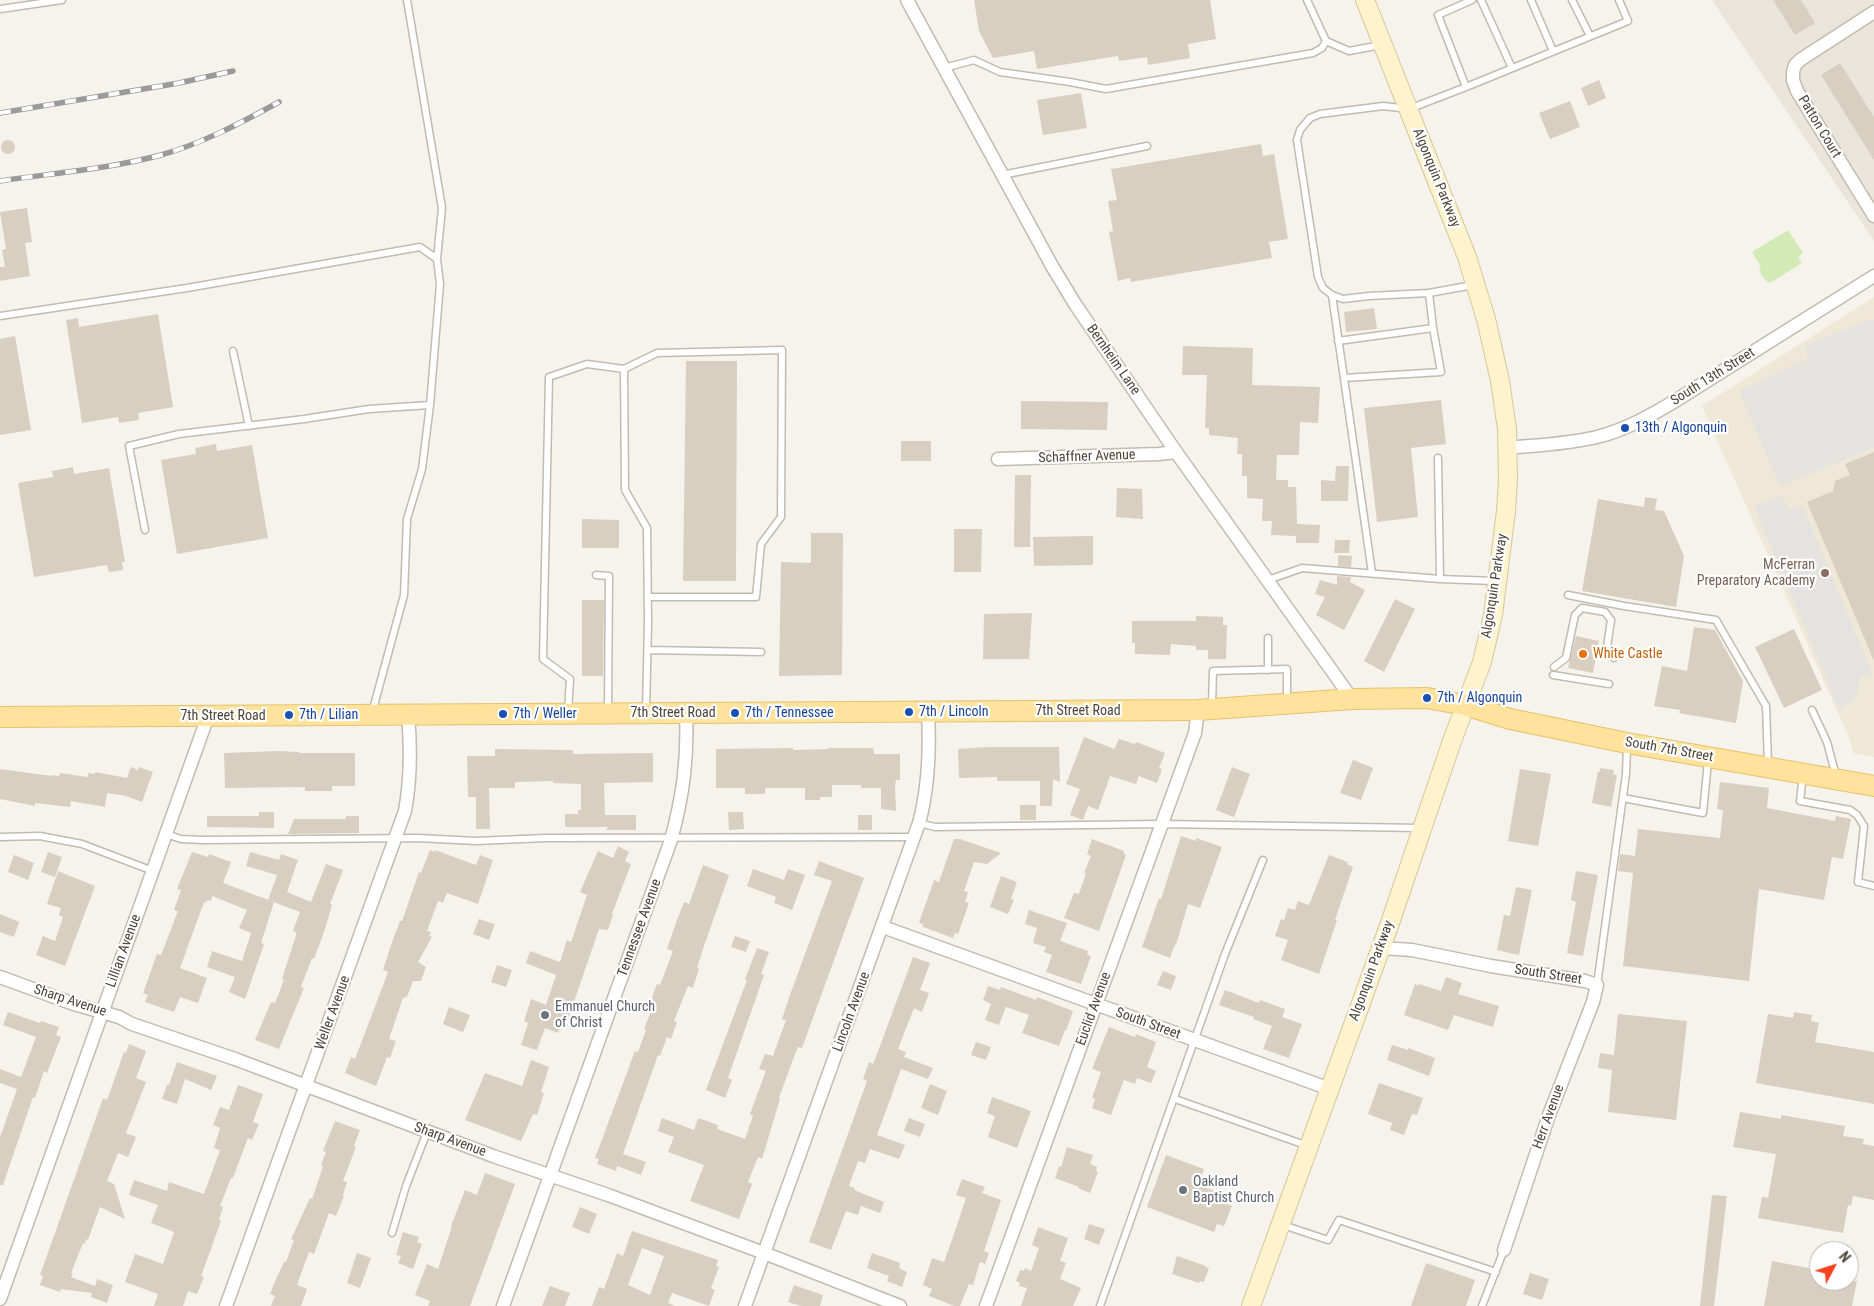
<!DOCTYPE html>
<html>
<head>
<meta charset="utf-8">
<style>
  body { margin:0 }
  #map { position:relative; width:1874px; height:1306px; overflow:hidden; background:#f6f3ec; font-family:"Roboto Condensed",sans-serif }
  canvas { display:block }
  .north { position:absolute; left:1809px; top:1241px; width:50px; height:50px; box-sizing:border-box; background:#fff; border:1px solid #b7b4b0; border-radius:50%; rotate:50deg; font-size:14px; font-weight:700; line-height:20px; text-align:center; color:#4b4439 }
  .north::after { content:''; display:block; margin:auto; width:18px; height:22px; background:#fc3f1d; clip-path:polygon(50% 0,100% 100%,50% 72%,0 100%) }
</style>
</head>
<body>
<div id="map">
<canvas width="1874" height="1306"></canvas>
<div class="north">N</div>
</div>
<script>
const context = document.querySelector('canvas').getContext('2d');
context.lineJoin = 'round';
function paint(path, color) { context.fillStyle = color; context.fill(path, 'evenodd'); }
function strokePath(path, color, width, dash) { context.strokeStyle = color; context.lineWidth = width; context.lineCap = dash ? 'butt' : 'round'; context.setLineDash(dash || []); context.stroke(path); }
function label(font, color, halo, rows, align = 'center') {
  context.font = font + ' "Roboto Condensed",sans-serif'; context.lineWidth = 4.5; context.setLineDash([]); context.textBaseline = 'middle'; context.strokeStyle = halo; context.fillStyle = color; for (const [text, x, y, turn = 0] of rows) {
    context.save(); context.translate(x, y); context.rotate((+turn || 0) * Math.PI / 180); context.textAlign = isNaN(turn) ? turn : align; if (halo) context.strokeText(text, 0, 0); context.fillText(text, 0, 0); context.restore();
  }
}
const residential = new Path2D(`
  M1712,0H1874V241Z`);
const education = new Path2D(`
  M1874,297V757L1853,753L1850,740L1702,406Z`);
const green = new Path2D(`
  M1788,230L1803,253L1798,257L1802,263L1770,283C1764,281 1760,273 1759,268L1761,266L1752,252Z`);
const parking = new Path2D(`
  M1869,320H1874V448L1780,486L1739,391L1809,358L1805,345Z
  M1782,495L1789,510L1802,505L1872,673L1860,678L1856,699L1839,709L1754,507Z`);
const building = new Path2D(`
  M974,0H1210L1216,39L1188,44L1190,58L1148,65L1147,57L1119,61L1118,56L1037,69L1034,51L993,58L979,31Z
  M1773,0H1801L1815,23L1795,35Z
  M1840,63L1874,117V160L1821,75Z
  M1599,80L1606,98L1588,106L1581,88Z
  M1081,93L1087,128L1043,135L1037,100Z
  M1570,101L1580,127L1550,139L1539,113Z
  M1 147a7 7 0 1 1 14 0a7 7 0 1 1-14 0Z
  M1261,144L1263,156L1274,154L1288,239L1269,242L1272,258L1131,282L1130,278L1118,281L1109,232L1113,231L1108,201L1117,200L1111,169Z
  M27,208L32,242L25,243L30,276L0,281V267H5L2,250L6,249L0,212Z
  M1374,308L1377,329L1346,332L1344,312Z
  M158,314L173,407L138,413L139,420L119,423L118,417L82,423L66,320L78,318L79,327Z
  M15,336L31,430L0,435V339Z
  M1183,346L1253,348L1252,385L1320,387L1318,423L1300,422L1299,455H1277L1276,480H1288V487H1296L1297,524L1320,525L1319,543H1296V536L1271,535L1272,521H1262L1263,499L1247,498V476H1242V454H1237L1238,438L1209,435V428H1205L1207,375H1182Z
  M686,361H737L736,581H683Z
  M1441,400L1446,444L1411,448L1418,517L1377,522L1364,408Z
  M1021,401L1108,402L1107,430L1021,429Z
  M901,441H931V461H901Z
  M216,444L217,451L252,445L268,538L177,554L161,460L196,454L195,448Z
  M1874,452V661L1807,502L1833,491L1835,481L1850,475L1845,464Z
  M1336,466H1349L1348,501H1321V480L1335,481Z
  M73,467L74,474L109,468L125,562H122L123,570L109,572L107,565L34,577L18,483L53,477L52,471Z
  M1015,475H1031L1030,547H1014Z
  M1117,488L1142,489L1143,519L1116,517Z
  M1645,497L1657,499L1655,510L1664,511L1684,556L1676,607L1582,591L1598,499L1644,507Z
  M582,519L619,520V548H582Z
  M954,529H982L981,572H954Z
  M811,533H843L842,675L779,676L781,562L811,563Z
  M1093,536V565L1034,566L1033,537Z
  M1335,540H1350L1349,553H1334Z
  M1338,555L1352,556L1351,567L1338,566Z
  M1337,576L1351,577L1350,582L1365,590L1344,630L1316,615L1325,597L1315,594L1320,580L1337,585Z
  M1395,599L1415,609L1384,672L1364,661Z
  M582,600H604L603,676H582Z
  M1032,613L1029,659H983L984,614Z
  M1196,616L1223,617V625H1227L1226,659H1208V650H1196V646L1171,644L1170,655L1135,654V643H1132V621H1196Z
  M1694,627L1715,630L1743,681L1736,723L1679,713L1680,710L1654,706L1662,666L1687,671Z
  M1794,629L1822,690L1784,708L1755,647Z
  M1576,636L1599,641L1593,673L1568,668Z
  M1084,737L1114,749L1119,739L1135,744L1136,742L1165,753L1159,768L1162,769L1157,783L1139,776L1136,784L1110,776L1098,810L1088,806L1083,820L1070,815L1080,789L1066,784Z
  M987,747H1059L1060,782L1053,779L1052,806H1040V781H997V777L959,778L958,749Z
  M793,748V750L828,749V748H873L874,754H900V780H896L895,785L896,811L881,809V788H861V785H832V797H820V800H805V788H765V794H745V788H716V749Z
  M495,749L573,750V754L653,753V782L604,783L605,815H636V830H606L608,827H565V814H578V810H581V784L553,783V781L515,782V788H489L490,829H476V797H468L467,756H495Z
  M278,751L299,752V753H355V786H332V791H305V787L225,788L224,753Z
  M1353,760L1373,768L1361,800L1340,793Z
  M131,767L138,770L139,767L153,772L142,802L126,796L107,793L105,807L71,801L70,807L35,803V806L0,799V769L52,776V775L59,776L60,773L88,777V773L95,774V772L127,778Z
  M1232,767L1250,774L1234,817L1216,810Z
  M1600,768L1614,770L1613,774L1617,775L1611,807L1592,803L1598,771L1600,772Z
  M1520,769L1551,774L1538,846L1508,841Z
  M1720,782L1769,788L1767,808L1835,821L1836,816L1851,819L1843,859L1832,857L1824,900L1759,889L1749,981L1623,966L1633,873L1618,871L1620,854L1635,856L1638,829L1720,838L1723,810L1717,809Z
  M1020,805H1036V820H1020Z
  M259,812H274V828L207,827V816H259Z
  M728,812H743L744,829L729,830Z
  M858,815H872V830H858Z
  M346,816H359V833L288,834L294,819H346Z
  M1181,836L1196,841V838L1222,847L1200,908L1188,904L1176,945L1175,944L1170,958L1142,947L1159,898L1161,899Z
  M954,839H960L1001,853L987,864L974,862L964,891L968,892L965,902L969,903L958,934L955,932L953,938L923,927V924L919,923L934,880L939,882Z
  M1092,839L1124,851V854L1126,855L1099,931L1064,918L1074,893L1079,894L1086,873H1084L1091,856L1087,854Z
  M618,846L629,852L625,861L631,864L612,914L613,915L608,930L599,929L565,1028L561,1026L558,1033L545,1028L537,1050L521,1045L528,1023L524,1021L531,999L546,1005L556,975L526,963L530,951L560,962L567,940L571,942L587,895L580,892L598,851L613,858Z
  M430,850L435,852V850L476,865L480,855L493,860L478,904L447,893L443,903L438,901L427,931L431,932L429,936L432,937L418,962L426,967L421,981H413L407,997L403,998L389,1039L396,1041L390,1058L387,1057L376,1086L345,1073L351,1057L355,1059L388,972L383,970L393,939L400,921H402L419,872L421,873Z
  M48,852L62,857L55,877L41,872Z
  M192,852L208,857L209,854L231,862L223,883L274,902L261,943L264,944L245,999L229,992L235,977L207,967L212,951L242,961L251,933L239,928L247,910L212,896L211,901L207,900L206,903L204,902L180,968L207,978L198,1003L180,997L174,1012L145,1002L148,995L143,993L157,954L161,955L178,911L174,910L181,890L177,889Z
  M250,852L279,860L281,854L298,860L287,892L311,902L326,864L343,870L330,904L332,905L324,932L314,959L312,958L301,987L304,988L279,1049L255,1040L271,1002L275,1003L284,980L282,979L296,935V932L293,931L300,912L268,900L277,875L246,866Z
  M14,855L34,863L28,880L8,872Z
  M1329,855L1348,862L1347,864L1353,867L1335,920H1337L1319,974L1281,960L1288,940L1275,936L1281,919L1284,920L1288,908L1295,910L1298,901L1309,905Z
  M819,861L864,878L810,1026L802,1048L798,1047L792,1062L779,1098L780,1099L762,1159L758,1157L748,1182L752,1184L739,1219L690,1201L704,1165L668,1152L674,1137L658,1131L662,1118L694,1130L698,1118L718,1125L717,1129L745,1139L753,1116L750,1114L766,1071L759,1069L765,1054L773,1056L786,1020L782,1019L791,992L832,881L814,875Z
  M703,865L729,875L705,943L697,968L699,969L693,988L688,986L674,1021L677,1022L671,1039L667,1037L660,1056L658,1055L623,1154L646,1162L641,1175L617,1166L616,1171L597,1164L599,1159L595,1158L635,1051L638,1052L646,1030L644,1029L655,1002L651,1000L657,984L660,985L673,951L667,949L677,920L684,902L689,904Z
  M753,869L784,880L788,869L805,875L792,910L774,903L776,897L747,886Z
  M58,871L95,886L65,966L36,955L43,936L55,941L63,917L59,915L61,908L47,904Z
  M1576,871L1598,875L1583,956L1567,953L1576,902L1571,900Z
  M1001,876L1017,882L1011,899L1014,900L1008,914L990,907Z
  M1516,887L1532,890L1519,955L1497,950L1504,915L1510,916Z
  M1029,910L1067,923L1060,941L1088,951L1087,955L1091,956L1081,984L1046,972L1052,955L1044,952L1046,947L1033,943L1037,928L1025,924Z
  M0,914L19,922L14,937L0,932Z
  M479,919L495,924L489,940L473,934Z
  M735,936L750,941L746,952L731,947Z
  M757,948L769,952L761,974L764,975L728,1078L732,1080L725,1098L706,1090L747,980L745,979Z
  M913,957L930,963L920,990L929,993L922,1012L914,1008L898,1049L906,1052L904,1057L933,1068L928,1079L901,1069L877,1135L905,1145L899,1159L870,1149L865,1163L858,1161L849,1186L855,1188L854,1190L884,1202L880,1213L861,1206L858,1215L846,1211L831,1250L809,1242L867,1081L863,1079L869,1062L873,1064L874,1062Z
  M497,965L512,970L506,987L491,982Z
  M1163,971L1176,976L1171,990L1157,985Z
  M1446,977L1462,983L1458,994L1499,1006L1493,1027L1454,1015L1448,1030L1404,1015L1415,984L1419,986V984L1441,991Z
  M988,986L1000,990L1001,987L1036,1000L1037,997L1073,1011L1066,1031L1065,1030L1059,1046L1022,1033L1029,1015L1006,1007L999,1025L985,1020L991,1004L983,1000Z
  M1225,990L1259,1003L1260,1000L1285,1009L1282,1017L1302,1024L1289,1058L1263,1049L1272,1026L1253,1019L1254,1017L1219,1005Z
  M449,1007L470,1015L463,1032L443,1024Z
  M8,1012L40,1023L41,1021L59,1027L56,1035L61,1037L47,1073L44,1071L35,1098L33,1097L3,1185H0V1137L17,1089L0,1083V1069L21,1077L36,1037L3,1025Z
  M1794,1012L1812,1015L1811,1021L1819,1023L1815,1042L1874,1052V1104L1756,1083L1768,1014L1793,1018Z
  M1618,1014L1687,1021L1676,1120L1608,1112L1612,1070L1598,1068L1600,1053L1614,1055Z
  M1109,1027L1135,1037L1136,1034L1156,1042L1147,1067L1156,1071L1151,1083L1137,1078L1135,1084L1124,1080L1111,1115L1092,1108L1095,1099L1092,1098L1101,1072L1092,1069Z
  M976,1042L991,1047L986,1060L971,1055Z
  M129,1044L146,1051L136,1078L146,1082L126,1133L136,1137L128,1157L118,1153L107,1181L114,1184L125,1219L100,1207L88,1240L86,1239L85,1244L83,1243L71,1273L73,1274L71,1277L95,1286L97,1279L113,1285L107,1303L91,1297L92,1293L61,1289L60,1292L40,1285L43,1276L40,1275L103,1098L107,1100L124,1052L126,1053Z
  M1392,1045L1408,1050V1048L1435,1058L1429,1076L1387,1060Z
  M531,1060L549,1067L541,1092L544,1093L537,1115L533,1114L521,1141L465,1120L485,1073L522,1086Z
  M177,1062L217,1076L211,1090L185,1079L177,1104L162,1099L167,1085H169Z
  M1379,1083L1423,1098L1417,1115L1412,1114L1404,1135L1390,1130L1392,1123L1368,1114Z
  M930,1084L947,1091L938,1115L921,1108Z
  M238,1085L263,1094L253,1122L259,1124L252,1140L248,1138L233,1178H231L220,1206L223,1207L219,1220L221,1221L201,1276L204,1277L197,1294L188,1291L183,1306H154L158,1294L125,1282L135,1254L163,1264L174,1232L151,1223L158,1205L129,1195L134,1180L167,1191L169,1182L204,1194L220,1150L214,1148L220,1128L213,1125L220,1107L229,1110Z
  M992,1097L1031,1111L1017,1148L988,1137L995,1116L987,1113Z
  M1740,1112L1781,1119V1115L1845,1126L1843,1136L1864,1139L1863,1144L1874,1146V1200L1853,1196L1851,1206L1848,1205L1843,1233L1758,1218L1762,1197L1768,1198L1776,1154L1733,1147Z
  M909,1118L925,1124L920,1137L904,1131Z
  M335,1121L360,1130L354,1146L356,1147L343,1181L347,1182L343,1195L344,1196L336,1216L329,1213L314,1254L309,1252L297,1285L307,1289L301,1306H271L275,1296L270,1294L276,1279L284,1262H286L294,1240L291,1239L310,1198L312,1199L323,1166L321,1165L326,1152L323,1151Z
  M1067,1147L1093,1155L1090,1164L1097,1167L1096,1171L1098,1172L1090,1193L1078,1188L1079,1187L1055,1178L1059,1166L1061,1167Z
  M1166,1155L1204,1169L1198,1185L1228,1196L1225,1203L1232,1206L1224,1226L1217,1224L1214,1232L1147,1207Z
  M485,1173L515,1184L470,1306H428L430,1301L415,1295L427,1264L438,1269L452,1226H451L465,1190L477,1195Z
  M962,1179L985,1187L982,1193L1001,1200L984,1251L989,1253L985,1264L980,1262L973,1285L969,1284L960,1306H954L929,1296L932,1289L923,1285L932,1258L944,1262L953,1237L966,1198L956,1195Z
  M1712,1195L1727,1196L1714,1306H1700Z
  M580,1207L597,1214L589,1234L572,1227Z
  M1089,1224L1105,1229L1099,1245L1084,1239Z
  M1038,1227L1068,1238L1060,1261L1066,1263L1060,1279L1081,1288L1073,1306H1021L1027,1288L1019,1286L1020,1283L1016,1281L1020,1270L1024,1271L1025,1268L1031,1271L1039,1248L1032,1245Z
  M632,1231L718,1260L716,1266L719,1267L711,1288L715,1290L709,1306L672,1293L668,1303L675,1306H592L599,1287L604,1289L617,1253L623,1256ZM642,1248L664,1256L650,1295L628,1285Z
  M403,1232L419,1237L417,1242L422,1244L413,1269L398,1263L401,1256L396,1255Z
  M357,1253L371,1258L360,1288L347,1283Z
  M872,1253L900,1263L899,1268L907,1272L902,1287L887,1281L889,1276L867,1268Z
  M1177,1256L1206,1266L1205,1267L1209,1268L1204,1282L1200,1281L1199,1283L1172,1274Z
  M1772,1261L1819,1270V1281H1857L1852,1306H1764Z
  M1426,1263L1475,1280L1466,1306H1411Z
  M1530,1273L1549,1279L1542,1300L1523,1294Z
  M794,1285L823,1295L820,1306H801L788,1302Z
  M550,1286L570,1293L565,1306H542Z`);
const lane = new Path2D(`
  M1307,0L1326,41L1349,51L1381,45
  M1472,0L1438,15L1466,87L1409,109L1383,106L1320,114L1310,118L1300,130L1297,140L1318,277L1323,288L1332,295L1343,299L1369,296L1429,293L1473,285
  M1481,0L1512,68
  M1531,0L1553,51
  M1572,0L1590,36
  M0,9L62,0
  M944,68L974,60L1000,72L1070,82L1106,89L1313,53L1322,48L1326,41
  M1466,87L1628,21L1619,0
  M1002,175L1147,146
  M1332,295L1372,573
  M0,316L187,288L420,247L437,259
  M1338,341L1433,328
  M233,351L249,426
  M624,369L625,490L647,528L648,622L646,712
  M1344,378L1441,372L1433,328L1429,293
  M1438,458L1440,579
  M145,530L129,446L179,434L304,419L369,409L430,405
  M596,575L609,576L608,712
  M1268,580L1302,568L1440,579L1495,581
  M1568,595L1624,606L1716,620L1766,706L1768,764
  M1268,638V670
  M648,650L761,652
  M1554,667L1566,658L1575,615L1582,608L1605,612L1611,620L1607,647L1614,658
  M1553,675L1609,684
  M1212,705L1213,671L1287,669V700
  M1812,710L1827,742L1836,776
  M568,711L570,679L543,659L549,377L587,364L624,369L657,353L782,350L781,517L761,544L756,597H648
  M372,713L404,595L407,519L422,469L430,405L440,284L437,259L442,208L407,0
  M1803,775L1800,801L1850,810L1857,815L1864,826L1858,882L1874,886
  M1623,798L1703,813L1708,761
  M919,823L935,827L1161,824L1420,828
  M166,834L181,839L203,840L418,838L476,841L546,838L914,837
  M0,837L40,836L82,844L153,871
  M1597,985L1626,774L1627,747
  M1175,1099L1308,1146
  M1283,1225L1328,1240L1339,1220L1496,1272
  M392,1233L406,1186L427,1132
  M1100,1306L1225,954L1263,860
  M1482,1306L1504,1250`);
const street = new Path2D(`
  M907,0L1052,266L1075,304L1176,452L1352,699
  M1874,12L1800,60L1795,65L1793,72V80L1797,91L1874,216
  M1508,448C1538,445 1568,444 1597,437C1625,430 1650,416 1675,401L1874,276
  M998,459L1159,454L1176,452
  M883,927L1330,1089
  M1381,948L1412,950L1491,966L1585,981L1597,985L1593,1002L1549,1115L1504,1250
  M0,977L74,1004L119,1017L132,1024L235,1059L493,1156L608,1195L764,1253L900,1306
  M0,1299L208,716
  M226,1306L405,811C411,778 411,748 408,715
  M503,1306L671,840C683,796 688,759 686,713
  M745,1306L919,823C929,786 930,750 928,712
  M986,1306L1195,733L1198,710`);
const secondary = new Path2D(`
  M1251,1306L1390,923L1452,741L1482,662L1493,615L1506,511L1508,480L1507,429L1500,381L1486,319L1467,257L1365,0`);
const primary = new Path2D(`
  M0,717L1198,710L1352,699L1427,698L1465,705L1510,719L1627,743L1874,786`);
const rail = new Path2D(`
  M0,113L179,83L233,71
  M0,181C53,173 109,169 161,155C203,143 241,123 279,102`);
const markers = [
  [1625,428,5,"#1a4fb4"],
  [1825,573,5,"#8d6e63"],
  [1583,654,5,"#e8710a"],
  [1427,698,5,"#1a4fb4"],
  [909,712,5,"#1a4fb4"],
  [735,713,5,"#1a4fb4"],
  [503,714,5,"#1a4fb4"],
  [289,715,5,"#1a4fb4"],
  [545,1015,5,"#6b7280"],
  [1183,1190,5,"#6b7280"]
];
const streetNames = [
  ["Patton Court",1819,127,59],
  ["Algonquin Parkway",1436,178,68],
  ["Bernheim Lane",1113,360,55],
  ["South 13th Street",1713,377,-32],
  ["Schaffner Avenue",1087,457,-2],
  ["Algonquin Parkway",1495,586,-81],
  ["7th Street Road",1078,711],
  ["7th Street Road",673,713],
  ["7th Street Road",223,716],
  ["South 7th Street",1669,750,10],
  ["Tennessee Avenue",640,928,-70],
  ["Lillian Avenue",124,951,-70],
  ["Algonquin Parkway",1372,971,-70],
  ["South Street",1548,975,9],
  ["Sharp Avenue",70,1001,18],
  ["Euclid Avenue",1094,1009,-70],
  ["Lincoln Avenue",852,1012,-70],
  ["Weller Avenue",333,1013,-70],
  ["South Street",1148,1024,20],
  ["Herr Avenue",1549,1117,-70],
  ["Sharp Avenue",450,1140,20]
];
const transitNames = [
  ["13th / Algonquin",1635,428],
  ["7th / Algonquin",1437,698],
  ["7th / Lincoln",919,712],
  ["7th / Tennessee",745,713],
  ["7th / Weller",513,714],
  ["7th / Lilian",299,715]
];
const educationNames = [
  ["McFerran",1815,565],
  ["Preparatory Academy",1815,581]
];
const foodNames = [
  ["White Castle",1593,654]
];
const worshipNames = [
  ["Emmanuel Church",555,1007],
  ["of Christ",555,1023],
  ["Oakland",1193,1182],
  ["Baptist Church",1193,1198]
];
paint(residential, '#eae5da');
paint(education, '#efe8d6');
paint(green, '#d2eab5');
paint(parking, '#e5e3e0');
paint(building, '#d8cfc1');
strokePath(lane, '#c2bbae', 9);
strokePath(street, '#c2bbae', 15);
strokePath(secondary, '#d6c79b', 20);
strokePath(primary, '#e6c16a', 22);
strokePath(lane, '#fff', 6);
strokePath(street, '#fff', 12);
strokePath(secondary, '#fff3cd', 18);
strokePath(primary, '#ffe39c', 20);
strokePath(rail, '#9a9a9a', 5.5);
strokePath(rail, '#fff', 4, [11]);
for (const [x, y, r, color] of markers) { const dot = new Path2D(); dot.arc(x, y, r, 0, 2 * Math.PI); context.fillStyle = color; context.fill(dot); strokePath(dot, '#fff', 2); }
label('14px', '#4b4439', '#fff', streetNames);
label('14px', '#164399', '#fff', transitNames, 'left');
label('14px', '#785e54', '#fff', educationNames, 'right');
label('14px', '#c56008', '#fff', foodNames, 'left');
label('14px', '#5b616d', '#fff', worshipNames, 'left');
</script>
</body>
</html>
